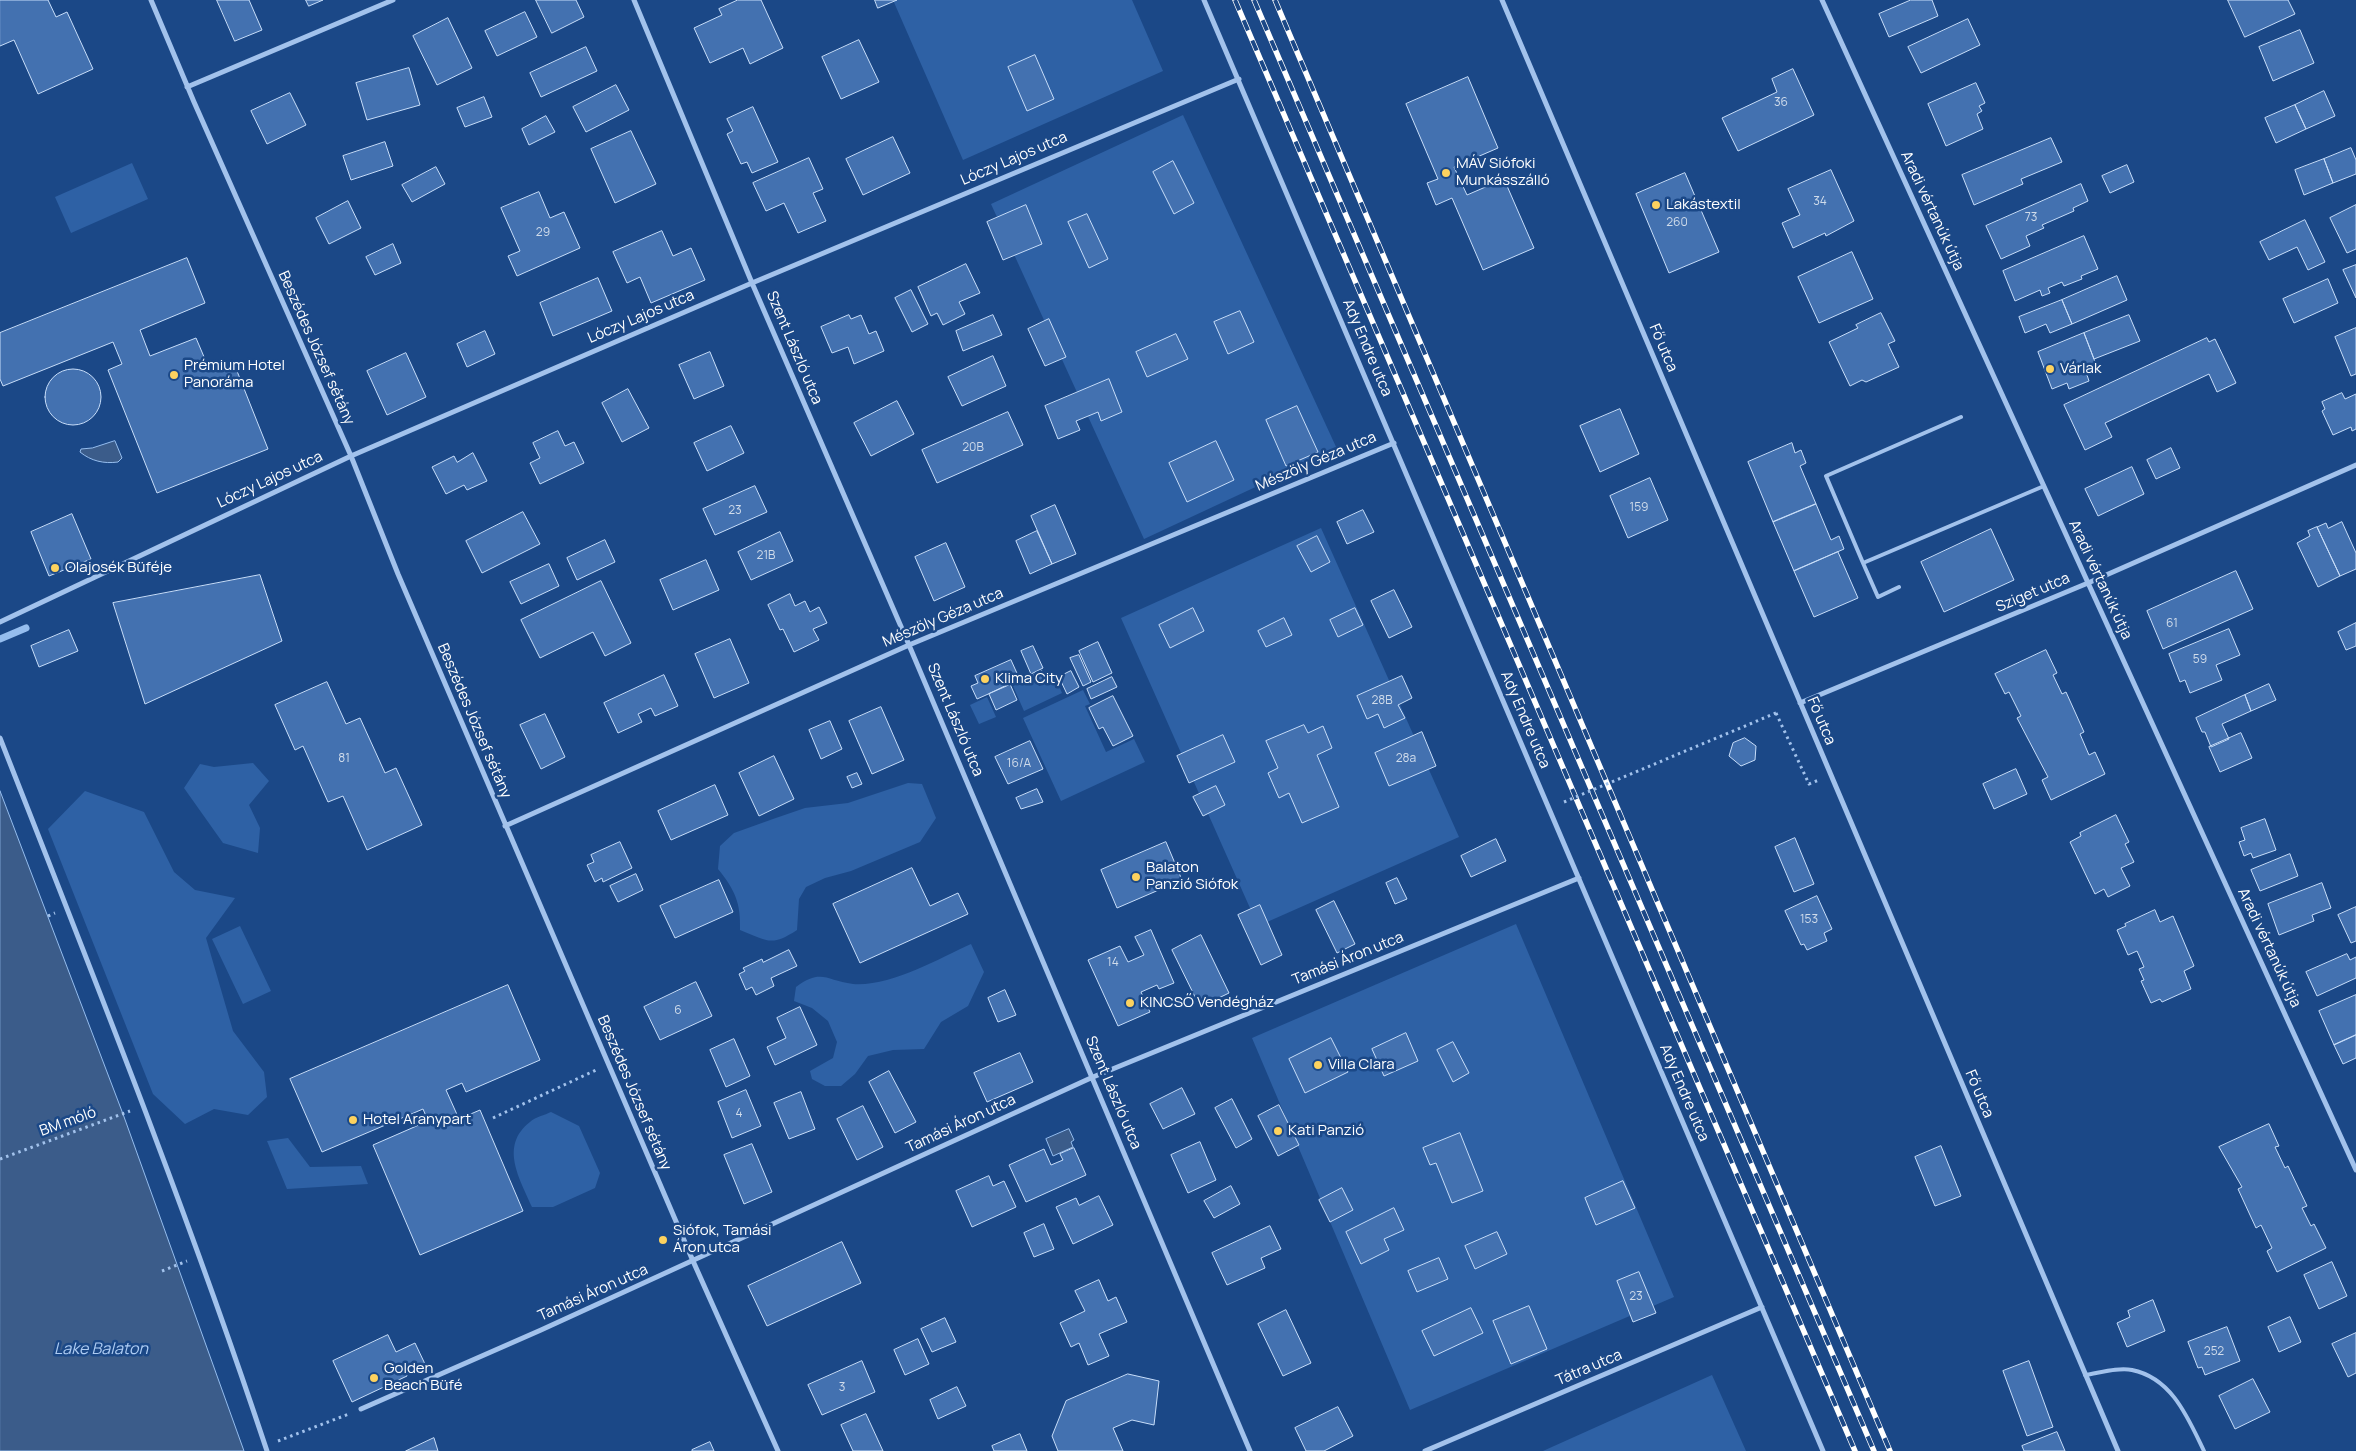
<!DOCTYPE html>
<html>
<head>
<meta charset="utf-8">
<style>
  body { margin:0 }
  canvas { display:block; background:#1b4887 }
</style>
</head>
<body>
<canvas width="2356" height="1451"></canvas>
<script>
const context = document.querySelector('canvas').getContext('2d');
context.lineJoin = 'round';
function paint(path, color) { context.fillStyle = color; context.fill(path, 'evenodd'); }
function strokePath(path, color, width, dash) { context.strokeStyle = color; context.lineWidth = width; context.lineCap = dash ? 'butt' : 'round'; context.setLineDash(dash || []); context.stroke(path); }
function label(font, color, halo, rows, align = 'center') {
  context.font = font + ' Manrope,sans-serif'; context.lineWidth = 5; context.setLineDash([]); context.textBaseline = 'middle'; context.strokeStyle = halo; context.fillStyle = color; for (const [text, x, y, turn = 0] of rows) {
    context.save(); context.translate(x, y); context.rotate((+turn || 0) * Math.PI / 180); context.textAlign = isNaN(turn) ? turn : align; if (halo) context.strokeText(text, 0, 0); context.fillText(text, 0, 0); context.restore();
  }
}
const green = new Path2D(`
  M893,0H1132L1163,71L963,160Z
  M1183,115L1337,449L1144,539L991,204Z
  M132,163L148,199L71,233L55,197Z
  M1321,528L1459,837L1258,926L1121,618Z
  M1034,676L1039,686L1056,679L1062,693L1024,711L1013,686Z
  M1083,690L1090,704L1085,706L1106,752L1134,739L1145,762L1061,801L1023,718Z
  M987,697L996,717L979,724L970,705Z
  M253,763L269,781L249,805L260,828L258,853L223,843L184,788L200,764L214,767Z
  M908,783L922,784L936,818L920,842L851,871L825,878L806,887L799,899L797,930C771,947 768,941 740,930C741,903 735,890 718,869L720,846L734,833L773,819L805,808L848,803Z
  M85,791L144,812L174,872L195,890L235,898L206,938L233,1031L264,1072L267,1097L248,1115L214,1109L185,1124L153,1094L48,829Z
  M1516,924L1674,1297L1410,1410L1252,1038Z
  M240,926L271,991L243,1004L212,939Z
  M971,944L984,972L968,1006L941,1022L924,1049L893,1050L868,1056L855,1074L841,1086H825L812,1079L810,1071L833,1058L837,1042L828,1021L812,1008L794,1001L796,987C822,968 826,981 853,984C890,987 938,959 971,944Z
  M551,1112L579,1126L600,1173L595,1188L553,1207H532C520,1179 499,1146 530,1122C535,1117 545,1115 551,1112Z
  M288,1138L310,1167L361,1166L368,1184L287,1189L267,1141Z
  M1712,1375L1746,1451H1543Z`);
const water = new Path2D(`
  M115,441L122,458L118,462C104,464 91,461 80,452L81,449L92,448Z
  M0,791L123,1114L244,1451H0Z
  M1069,1129L1074,1140L1071,1142L1073,1147L1053,1156L1046,1139Z`);
const stream = new Path2D(`
  M0,639L26,628`);
const building = new Path2D(`
  M0,0H48L56,17L67,12L93,69L38,94L14,40L0,46Z
  M217,0H249L262,30L235,41Z
  M306,0H323L309,6Z
  M536,0H576L584,17L552,33Z
  M738,0H761L783,48L750,64L743,48L710,63L694,28L722,15L719,9Z
  M875,0H897L878,8Z
  M1911,0H1932L1938,16L1889,37L1879,14Z
  M2228,0H2288L2295,14L2245,37Z
  M525,12L537,37L497,56L485,31Z
  M448,18L472,68L437,85L413,36Z
  M1968,19L1980,45L1921,73L1908,47Z
  M2300,30L2314,63L2273,81L2259,47Z
  M859,40L879,82L841,99L822,57Z
  M586,47L597,71L541,97L530,73Z
  M1035,55L1054,99L1027,111L1008,67Z
  M409,68L420,105L367,120L356,83Z
  M1793,69L1814,115L1738,151L1722,118L1777,92L1772,79Z
  M1468,77L1498,148L1454,167L1467,195L1504,179L1534,248L1483,270L1452,198L1436,205L1427,183L1438,179L1406,104Z
  M1976,83L1985,103L1979,106L1982,111L1977,114L1983,129L1946,146L1928,104Z
  M616,85L629,110L586,132L573,107Z
  M2324,91L2335,116L2306,129L2295,105Z
  M290,93L306,125L267,144L251,111Z
  M484,97L492,117L465,127L457,108Z
  M2295,105L2306,129L2276,143L2265,118Z
  M753,107L778,162L752,173L747,162L741,164L727,134L733,131L727,119Z
  M546,116L555,132L529,145L522,129Z
  M631,131L656,184L615,203L591,149Z
  M893,137L910,173L863,195L846,159Z
  M2051,138L2062,162L2021,179L2023,184L1974,205L1962,175Z
  M385,142L393,166L351,180L343,156Z
  M2351,148L2356,160V174L2333,183L2324,159Z
  M809,158L823,189L813,193L826,221L798,233L784,203L766,211L753,183Z
  M2324,159L2333,183L2304,195L2295,170Z
  M1173,161L1194,203L1174,214L1153,172Z
  M2127,165L2134,182L2110,193L2102,176Z
  M436,167L445,184L412,202L402,185Z
  M1831,170L1854,221L1826,236L1825,233L1793,248L1782,223L1800,215L1788,189Z
  M1685,173L1719,252L1669,273L1636,194Z
  M2081,184L2088,201L2073,208L2074,211L2042,225L2044,228L2026,236L2030,246L2001,259L1986,226Z
  M539,192L550,218L564,212L580,248L517,276L508,256L520,251L501,208Z
  M348,201L361,228L329,244L316,218Z
  M1026,205L1042,244L1003,260L987,222Z
  M2356,205V249L2347,253L2330,218Z
  M1087,214L1108,259L1089,268L1068,222Z
  M2305,220L2325,262L2308,270L2297,247L2269,260L2260,242Z
  M662,231L673,256L691,248L705,280L651,303L640,277L627,283L613,252Z
  M2084,236L2098,269L2081,276L2082,279L2064,286L2062,282L2048,288L2050,293L2042,296L2040,290L2015,301L2003,271Z
  M393,244L401,263L375,275L366,257Z
  M1852,252L1873,299L1819,323L1798,277Z
  M187,258L205,303L140,330L150,356L196,338L210,371L233,361L268,449L157,493L108,370L122,364L113,342L3,386L0,379V333Z
  M966,264L980,293L959,302L965,314L943,325L937,313L931,316L918,287Z
  M2356,265V298L2343,270Z
  M2117,276L2127,300L2072,324L2062,300Z
  M598,278L612,311L553,336L540,303Z
  M2328,279L2338,303L2294,323L2283,299Z
  M911,290L928,324L912,332L895,298Z
  M2062,300L2072,324L2050,333L2046,324L2025,333L2019,317Z
  M1240,311L1254,342L1228,354L1214,322Z
  M1881,313L1895,341L1888,344L1899,367L1866,382L1862,380L1850,386L1829,342L1858,328L1856,325Z
  M849,315L851,319L861,315L869,334L876,331L884,351L854,364L848,347L832,353L821,327Z
  M993,315L1002,335L963,351L956,331Z
  M2129,315L2140,341L2094,359L2084,333Z
  M1049,319L1066,357L1045,366L1028,329Z
  M2356,328V374L2351,376L2335,337Z
  M485,331L495,354L467,367L457,344Z
  M2084,333L2097,367L2086,372L2089,381L2069,389L2067,383L2052,389L2038,352Z
  M1176,334L1188,359L1147,377L1136,352Z
  M2207,338L2209,342L2215,339L2236,383L2217,392L2209,374L2105,423L2112,437L2085,450L2064,405Z
  M710,352L724,386L694,399L679,365Z
  M406,353L426,397L387,415L367,371Z
  M993,356L1006,386L962,406L948,377Z
  M45 397a28 28 0 1 1 56 0a28 28 0 1 1-56 0Z
  M1109,379L1122,412L1101,421L1098,412L1076,421L1080,430L1058,439L1045,406Z
  M628,389L649,428L622,442L602,403Z
  M2342,393L2345,399L2356,394V429L2352,431L2351,427L2333,435L2322,411L2325,409L2322,402Z
  M897,401L914,434L871,456L854,423Z
  M1297,406L1318,452L1286,466L1266,420Z
  M1620,409L1639,454L1600,472L1580,426Z
  M1008,412L1023,445L937,483L922,450Z
  M731,426L744,453L707,471L694,443Z
  M558,431L565,446L574,442L584,463L540,484L530,463L540,458L533,443Z
  M1216,441L1234,480L1187,502L1169,463Z
  M1792,443L1795,453L1801,450L1806,463L1800,466L1816,504L1773,522L1748,462Z
  M2171,448L2180,468L2156,479L2147,460Z
  M473,453L487,481L467,490L464,485L446,494L432,467L454,456L457,462Z
  M2132,467L2144,494L2098,516L2085,489Z
  M1650,478L1668,520L1628,538L1610,496Z
  M755,486L767,512L715,535L703,509Z
  M1816,504L1831,540L1839,536L1844,549L1794,571L1773,522Z
  M1055,505L1076,554L1052,564L1031,516Z
  M1363,510L1374,532L1347,544L1337,522Z
  M523,512L540,544L482,573L466,541Z
  M72,514L91,559L49,576L31,532Z
  M2342,522L2356,553V569L2340,576L2317,527L2326,523L2328,528Z
  M2317,527L2340,576L2318,587L2297,543L2310,536L2308,531Z
  M1991,529L2014,580L1944,612L1921,562Z
  M1037,531L1052,564L1030,574L1016,541Z
  M780,532L793,561L751,580L738,552Z
  M1317,536L1330,562L1311,572L1297,546Z
  M605,540L615,562L577,580L567,558Z
  M946,543L965,587L934,601L915,557Z
  M1838,552L1858,598L1814,617L1794,571Z
  M706,560L719,590L673,610L660,580Z
  M549,564L559,586L521,604L510,582Z
  M2236,571L2253,609L2163,649L2147,611Z
  M260,575L282,641L145,704L113,603Z
  M601,581L631,643L605,656L593,632L540,658L521,620Z
  M1394,590L1412,627L1389,638L1371,601Z
  M790,594L795,606L805,601L810,612L819,607L827,623L813,629L819,640L794,652L783,629L780,630L768,605Z
  M1193,608L1204,631L1170,648L1159,625Z
  M1355,608L1363,625L1338,637L1330,620Z
  M1284,618L1292,635L1266,647L1258,631Z
  M2356,623V646L2346,650L2338,632Z
  M2229,629L2240,655L2216,665L2222,680L2190,693L2185,680L2180,682L2169,654Z
  M69,630L78,651L39,667L31,646Z
  M730,639L749,683L714,698L695,654Z
  M1098,642L1112,673L1093,682L1079,651Z
  M1033,646L1043,668L1031,674L1021,651Z
  M2046,650L2057,673L2053,675L2062,694L2066,692L2084,732L2080,734L2089,755L2095,752L2105,774L2051,800L2042,780L2048,777L2017,718L2021,716L2009,692L2005,694L1995,674Z
  M1079,655L1091,682L1083,686L1070,658Z
  M1011,660L1020,680L977,699L971,686L978,683L975,676Z
  M1042,671L1046,680L1038,683L1034,675Z
  M1071,671L1079,687L1067,694L1059,677Z
  M664,675L678,706L655,716L651,708L638,714L642,722L618,733L604,703Z
  M1402,676L1412,698L1398,705L1405,718L1384,728L1378,714L1367,719L1357,696Z
  M1112,677L1117,687L1091,699L1087,689Z
  M327,682L346,724L360,718L385,773L396,768L422,825L367,850L343,796L328,802L303,746L295,750L275,705Z
  M1010,684L1017,700L996,710L989,694Z
  M2269,684L2276,700L2251,711L2245,695Z
  M2245,695L2251,711L2222,724L2229,739L2211,747L2205,732H2202L2196,718Z
  M1113,696L1133,736L1113,746L1103,727L1099,729L1089,708Z
  M881,707L904,760L872,774L849,721Z
  M545,714L565,757L541,769L520,725Z
  M830,721L842,749L821,759L809,730Z
  M1304,725L1308,733L1323,726L1332,748L1317,755L1339,807L1302,823L1289,793L1279,798L1268,773L1278,768L1266,741Z
  M1422,732L1436,766L1389,786L1375,753Z
  M2241,733L2252,758L2220,772L2209,747Z
  M1223,735L1235,762L1189,783L1177,756Z
  M1745,738L1756,746L1755,760L1741,766L1729,756L1733,743Z
  M1030,741L1043,769L1008,784L995,757Z
  M774,756L794,799L759,816L739,773Z
  M2016,769L2027,794L1994,809L1983,784Z
  M857,773L862,784L852,788L847,777Z
  M715,785L728,815L671,840L658,811Z
  M1216,786L1225,805L1203,816L1193,797Z
  M1037,789L1043,802L1021,809L1016,798Z
  M2116,815L2129,842L2125,844L2134,862L2121,868L2130,886L2108,897L2104,889L2095,894L2070,842L2081,836L2080,833Z
  M2265,819L2276,850L2253,858L2251,853L2244,856L2239,842L2245,840L2241,828Z
  M1795,838L1814,884L1794,892L1775,847Z
  M1496,839L1506,861L1471,877L1461,856Z
  M620,842L632,868L603,882L602,878L595,882L587,865L594,862L591,855Z
  M1166,842L1182,880L1117,908L1101,870Z
  M2290,854L2298,876L2260,891L2251,870Z
  M912,868L930,906L958,893L968,914L860,963L833,904Z
  M636,874L643,890L618,902L610,886Z
  M1397,878L1407,899L1395,904L1386,883Z
  M719,880L733,912L675,938L660,906Z
  M2322,883L2331,908L2312,915L2314,921L2279,935L2268,904Z
  M1817,896L1832,929L1824,933L1827,941L1807,950L1804,944L1801,945L1785,911Z
  M1334,901L1355,944L1337,953L1316,910Z
  M1260,905L1282,955L1261,965L1238,915Z
  M2356,907V941L2351,943L2338,915Z
  M2155,910L2160,922L2173,916L2194,966L2184,971L2191,989L2162,1002L2160,999L2151,1003L2141,981L2144,980L2139,969L2144,967L2137,951L2128,955L2117,930L2126,926L2125,924Z
  M1151,930L1174,983L1159,989L1157,985L1141,992L1150,1012L1118,1026L1088,960L1120,946L1128,962L1144,955L1135,937Z
  M1201,935L1229,993L1200,1007L1172,950Z
  M789,950L797,966L771,978L774,986L756,995L752,987L746,990L739,974L745,971L743,968L762,959L763,962Z
  M2347,954L2350,960L2356,957V978L2317,996L2306,972Z
  M696,982L712,1016L660,1040L644,1007Z
  M508,985L540,1060L466,1092L462,1083L446,1090L459,1119L480,1110L523,1211L420,1255L373,1145L428,1121L423,1109L322,1152L290,1079Z
  M1005,990L1016,1015L998,1022L988,998Z
  M2356,995V1035L2334,1045L2319,1011Z
  M800,1007L817,1045L775,1065L767,1047L786,1038L777,1018Z
  M1406,1033L1418,1061L1384,1076L1372,1049Z
  M2356,1035V1058L2343,1064L2334,1045Z
  M1331,1038L1348,1072L1305,1093L1289,1059Z
  M734,1039L750,1076L726,1087L710,1050Z
  M1453,1042L1469,1073L1453,1082L1437,1050Z
  M1020,1053L1033,1082L987,1102L974,1073Z
  M889,1071L916,1122L895,1133L869,1082Z
  M1182,1088L1195,1114L1163,1129L1150,1104Z
  M746,1090L761,1126L732,1138L718,1102Z
  M801,1092L815,1129L789,1139L774,1103Z
  M1232,1099L1252,1139L1236,1148L1215,1108Z
  M1279,1105L1299,1145L1278,1156L1258,1116Z
  M863,1106L883,1147L857,1160L837,1119Z
  M2269,1124L2279,1146L2275,1147L2285,1168L2288,1166L2307,1206L2302,1208L2311,1226L2314,1224L2326,1248L2277,1272L2267,1251L2272,1248L2261,1225L2256,1228L2238,1189L2242,1187L2219,1147Z
  M1460,1133L1483,1191L1452,1203L1436,1163L1430,1165L1423,1148Z
  M1200,1142L1216,1180L1188,1193L1171,1155Z
  M752,1144L772,1192L744,1204L724,1155Z
  M1941,1146L1961,1196L1935,1206L1915,1157Z
  M1074,1148L1086,1175L1026,1202L1009,1165L1044,1149L1051,1165L1063,1160L1060,1154Z
  M989,1176L993,1186L1004,1181L1016,1207L972,1227L956,1191Z
  M1623,1181L1635,1208L1596,1225L1585,1198Z
  M1231,1186L1240,1204L1214,1218L1204,1201Z
  M1342,1188L1353,1210L1330,1222L1319,1200Z
  M1099,1196L1113,1225L1073,1244L1056,1207L1076,1198L1079,1205Z
  M1394,1208L1404,1230L1384,1239L1389,1250L1361,1264L1346,1232Z
  M1044,1224L1054,1249L1034,1257L1024,1233Z
  M1270,1226L1281,1249L1261,1258L1265,1268L1227,1285L1212,1253Z
  M1497,1232L1507,1254L1475,1269L1465,1246Z
  M842,1242L861,1283L767,1326L748,1286Z
  M1439,1258L1448,1279L1417,1292L1408,1271Z
  M2332,1262L2347,1296L2319,1309L2304,1275Z
  M1639,1272L1656,1313L1633,1322L1617,1281Z
  M1099,1280L1108,1301L1116,1297L1127,1322L1099,1334L1109,1356L1088,1365L1079,1343L1071,1347L1060,1323L1085,1311L1075,1291Z
  M2153,1300L2165,1331L2127,1347L2117,1323L2130,1317L2128,1311Z
  M1529,1306L1547,1349L1511,1364L1493,1321Z
  M1471,1308L1483,1333L1434,1356L1422,1331Z
  M1286,1310L1311,1363L1283,1376L1258,1324Z
  M2290,1317L2301,1342L2279,1352L2268,1327Z
  M945,1318L956,1342L932,1352L921,1329Z
  M2227,1327L2240,1361L2205,1375L2202,1367L2198,1368L2188,1342Z
  M2356,1333V1373L2348,1377L2332,1344Z
  M388,1335L396,1352L415,1343L425,1364L406,1373L407,1376L352,1402L333,1361Z
  M918,1339L929,1364L905,1375L894,1350Z
  M862,1361L875,1392L822,1415L808,1385Z
  M2029,1361L2053,1427L2027,1436L2003,1371Z
  M1128,1374L1159,1381L1154,1425L1132,1420L1113,1428L1123,1451H1058L1052,1436L1066,1401Z
  M2253,1379L2270,1412L2235,1429L2219,1396Z
  M957,1387L966,1406L938,1419L930,1400Z
  M1338,1407L1353,1436L1324,1451H1306L1295,1428Z
  M866,1414L883,1451H853L841,1425Z
  M2057,1432L2065,1451H2024L2022,1446Z
  M1020,1434L1027,1451H994L992,1446Z
  M434,1438L438,1451H406Z
  M710,1442L714,1451H692V1450Z`);
const path = new Path2D(`
  M1776,713L1809,784L1819,780
  M48,916L55,913
  M493,1118L596,1070
  M0,1159L130,1111
  M162,1271L187,1261
  M278,1441L349,1414`);
const lane = new Path2D(`
  M1961,417L1826,476L1863,563L2044,486
  M1863,563L1878,597L1899,587
  M2085,1375C2099,1373 2118,1367 2132,1370C2172,1378 2188,1418 2204,1451`);
const street = new Path2D(`
  M151,0L194,102L351,456L398,574L693,1261L778,1451
  M634,0L752,283L909,645L1250,1451
  M1204,0L1823,1451
  M1502,0L2118,1451
  M1822,0L2356,1170
  M187,87L393,0
  M0,622L351,456L752,283L1239,79
  M1800,703L2088,583L2356,465
  M0,738C93,975 187,1210 267,1451
  M505,826L909,645L1394,443
  M361,1409L541,1330L1093,1077L1579,878
  M1425,1451L1762,1307`);
const rail = new Path2D(`
  M1235,0L1855,1451
  M1254,0L1874,1451
  M1275,0L1890,1451`);
const pathBridge = new Path2D(`
  M1564,802L1776,713`);
const markers = [
  [1446,173,5,"#fdd25f"],
  [1656,205,5,"#fdd25f"],
  [2050,369,5,"#fdd25f"],
  [174,375,5,"#fdd25f"],
  [55,568,5,"#fdd25f"],
  [985,679,5,"#fdd25f"],
  [1136,877,5,"#fdd25f"],
  [1130,1003,5,"#fdd25f"],
  [1318,1065,5,"#fdd25f"],
  [353,1120,5,"#fdd25f"],
  [1278,1131,5,"#fdd25f"],
  [663,1240,5,"#fdd25f"],
  [374,1378,5,"#fdd25f"]
];
const numberNames = [
  ["36",1781,103],
  ["34",1820,202],
  ["73",2031,218],
  ["260",1677,223],
  ["29",543,233],
  ["20B",973,448],
  ["159",1639,508],
  ["23",735,511],
  ["21B",766,556],
  ["61",2172,624],
  ["59",2200,660],
  ["28B",1382,701],
  ["81",344,759],
  ["28a",1406,759],
  ["16/A",1019,764],
  ["153",1809,920],
  ["14",1113,963],
  ["6",678,1011],
  ["4",739,1114],
  ["23",1636,1297],
  ["252",2214,1352],
  ["3",842,1388]
];
const streetNames = [
  ["Lóczy Lajos utca",1014,159,-23],
  ["Aradi vértanúk útja",1932,211,65],
  ["Lóczy Lajos utca",641,317,-23],
  ["Beszédes József sétány",316,348,66],
  ["Szent László utca",794,348,67],
  ["Ady Endre utca",1367,348,67],
  ["Fő utca",1663,348,67],
  ["Mészöly Géza utca",1316,462,-23],
  ["Lóczy Lajos utca",270,480,-25],
  ["Aradi vértanúk útja",2100,580,65],
  ["Sziget utca",2033,593,-23],
  ["Mészöly Géza utca",943,618,-23],
  ["Szent László utca",955,720,67],
  ["Ady Endre utca",1525,720,67],
  ["Beszédes József sétány",474,721,67],
  ["Fő utca",1821,721,67],
  ["Aradi vértanúk útja",2269,948,65],
  ["Tamási Áron utca",1348,959,-22],
  ["Beszédes József sétány",634,1093,67],
  ["Szent László utca",1113,1093,67],
  ["Ady Endre utca",1684,1093,67],
  ["Fő utca",1979,1094,67],
  ["BM móló",68,1122,-20],
  ["Tamási Áron utca",961,1124,-25],
  ["Tamási Áron utca",593,1293,-24],
  ["Tátra utca",1589,1368,-23]
];
const poiNames = [
  ["MÁV Siófoki",1456,164],
  ["Munkásszálló",1456,181],
  ["Lakástextil",1666,205],
  ["Prémium Hotel",184,366],
  ["Panoráma",184,383],
  ["Várlak",2060,369],
  ["Olajosék Büféje",65,568],
  ["Klima City",995,679],
  ["Balaton",1146,868],
  ["Panzió Siófok",1146,885],
  ["KINCSŐ Vendégház",1140,1003],
  ["Villa Clara",1328,1065],
  ["Hotel Aranypart",363,1120],
  ["Kati Panzió",1288,1131],
  ["Siófok, Tamási",673,1231],
  ["Áron utca",673,1248],
  ["Golden",384,1369],
  ["Beach Büfé",384,1386]
];
const waterNames = [
  ["Lake Balaton",101,1350]
];
paint(green, '#2e61a5');
paint(water, '#3b5c8a');
strokePath(water, '#95bdee', 1);
strokePath(stream, '#95bdee', 7);
paint(building, '#4371b0');
strokePath(building, '#c7ddf9', 1);
strokePath(path, '#a2c2ec', 3, [2.5, 4]);
strokePath(lane, '#a2c2ec', 4);
strokePath(street, '#a2c2ec', 5);
strokePath(rail, '#fff', 5.5);
strokePath(rail, '#1b4887', 4, [11]);
strokePath(pathBridge, '#a2c2ec', 3, [2.5, 4]);
for (const [x, y, r, color] of markers) { const dot = new Path2D(); dot.arc(x, y, r, 0, 2 * Math.PI); context.fillStyle = color; context.fill(dot); strokePath(dot, '#1b4887', 2); }
label('12px', '#d0dceb', null, numberNames);
label('15px', '#fff', '#1b4887', streetNames);
label('15px', '#fff', '#1b4887', poiNames, 'left');
label('italic 16px', '#aeccf3', '#1b4887', waterNames);
</script>
</body>
</html>
